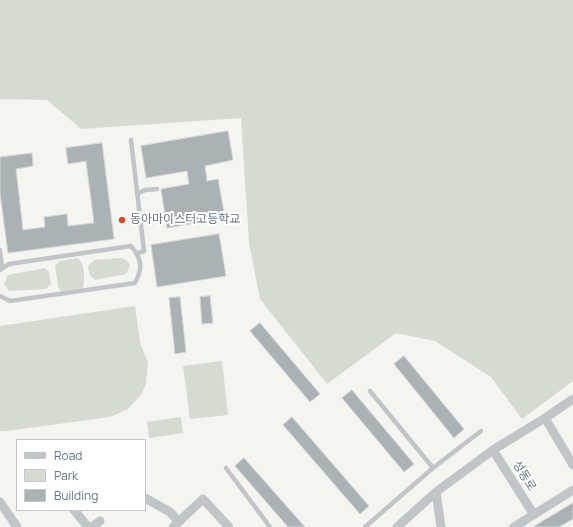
<!DOCTYPE html>
<html>
<head>
<meta charset="utf-8">
<style>
  body { margin:0 }
  #map { position:relative; width:573px; height:527px; overflow:hidden; background:#f4f4f0; font-family:Manrope,sans-serif }
  canvas { display:block }
  .legend { position:absolute; left:16px; top:439px; width:130px; height:72px; box-sizing:border-box; background:#fff; border:1px solid #c1c7cd; margin:0; padding:5px 7px; list-style:none; font-size:12px; color:#637481 }
  .legend li { display:flex; align-items:center; gap:8px; height:20px }
  .legend b { width:20px; border:1px solid #c1c7cd }
</style>
</head>
<body>
<div id="map">
<canvas width="573" height="527"></canvas>
<ul class="legend">
<li><b style="height:5px;background:#c1c5c8"></b>Road</li>
<li><b style="height:11px;background:#d5dbd1"></b>Park</li>
<li><b style="height:11px;background:#aab2b6"></b>Building</li>
</ul>
</div>
<script>
const context = document.querySelector('canvas').getContext('2d');
context.lineJoin = 'round';
function paint(path, color) { context.fillStyle = color; context.fill(path, 'evenodd'); }
function strokePath(path, color, width, dash) { context.strokeStyle = color; context.lineWidth = width; context.lineCap = dash ? 'butt' : 'round'; context.setLineDash(dash || []); context.stroke(path); }
function label(font, color, halo, rows, align = 'center') {
  context.font = font + ' Manrope,"Noto Sans KR",sans-serif'; context.lineWidth = 4; context.setLineDash([]); context.textBaseline = 'middle'; context.strokeStyle = halo; context.fillStyle = color; for (const [text, x, y, turn = 0] of rows) {
    context.save(); context.translate(x, y); context.rotate((+turn || 0) * Math.PI / 180); context.textAlign = isNaN(turn) ? turn : align; if (halo) context.strokeText(text, 0, 0); context.fillText(text, 0, 0); context.restore();
  }
}
const green = new Path2D(`
  M0,0H573V381L522,419L491,377L435,341L396,333L327,384L260,299L249,243L241,118L81,129L47,100L0,99Z
  M78,258C85,264 85,279 83,288L61,291L58,287L55,265L60,261Z
  M122,258L127,261L130,266L126,274L95,280L90,275L88,266L94,260Z
  M45,268L49,272L51,284L46,289L9,291L4,284L8,275Z
  M135,306L140,342L148,363L147,373L146,384L141,395L128,409L110,417L7,431H0V326Z
  M222,361L228,415L190,419L183,366Z
  M181,417L183,433L149,438L147,422Z`);
const building = new Path2D(`
  M228,131L233,160L205,166L207,181L218,179L225,218L167,228L161,189L189,184L187,171L146,178L141,146Z
  M102,143L114,239L8,253L0,193V157L32,153L33,166L16,169L23,230L45,227L44,217L67,214L68,226L94,223L86,161L68,164L66,148Z
  M219,234L226,276L157,287L151,245Z
  M210,296L213,323L202,324L200,297Z
  M180,297L186,352L175,354L169,298Z
  M260,323L320,394L310,402L250,331Z
  M404,356L464,429L454,438L394,364Z
  M352,390L414,464L404,472L342,398Z
  M292,417L369,506L360,514L283,425Z
  M244,458L305,527H288L235,466Z
  M573,503V519L559,527H533Z`);
const lane = new Path2D(`
  M131,140L144,251L138,253
  M137,194L145,190L157,189
  M0,250L2,268
  M0,270L9,264L131,246C142,259 143,268 135,283L10,301L0,296
  M370,391L433,468
  M226,468L270,527
  M365,527L433,468L481,431`);
const street = new Path2D(`
  M545,418L573,465
  M493,450L534,515
  M436,492L441,527
  M145,498L170,512L179,522
  M0,502L17,527
  M74,510L88,527
  M92,527L100,521
  M173,527L203,499L229,527
  M397,527L436,492L493,450L545,418L573,399
  M514,527L573,490`);
const markers = [
  [122,220,4,"#df4b25"]
];
const poiNames = [
  ["동아마이스터고등학교",130,220]
];
const streetNames = [
  ["성동로",524,476,58]
];
paint(green, '#d5dbd1');
paint(building, '#aab2b6');
strokePath(building, '#d5d5d3', 1);
strokePath(lane, '#c1c5c8', 4.5);
strokePath(street, '#c1c5c8', 9);
for (const [x, y, r, color] of markers) { const dot = new Path2D(); dot.arc(x, y, r, 0, 2 * Math.PI); context.fillStyle = color; context.fill(dot); strokePath(dot, '#fff', 1.5); }
label('12px', '#637481', '#fff', poiNames, 'left');
label('12px', '#637481', '#fff', streetNames);
</script>
</body>
</html>
